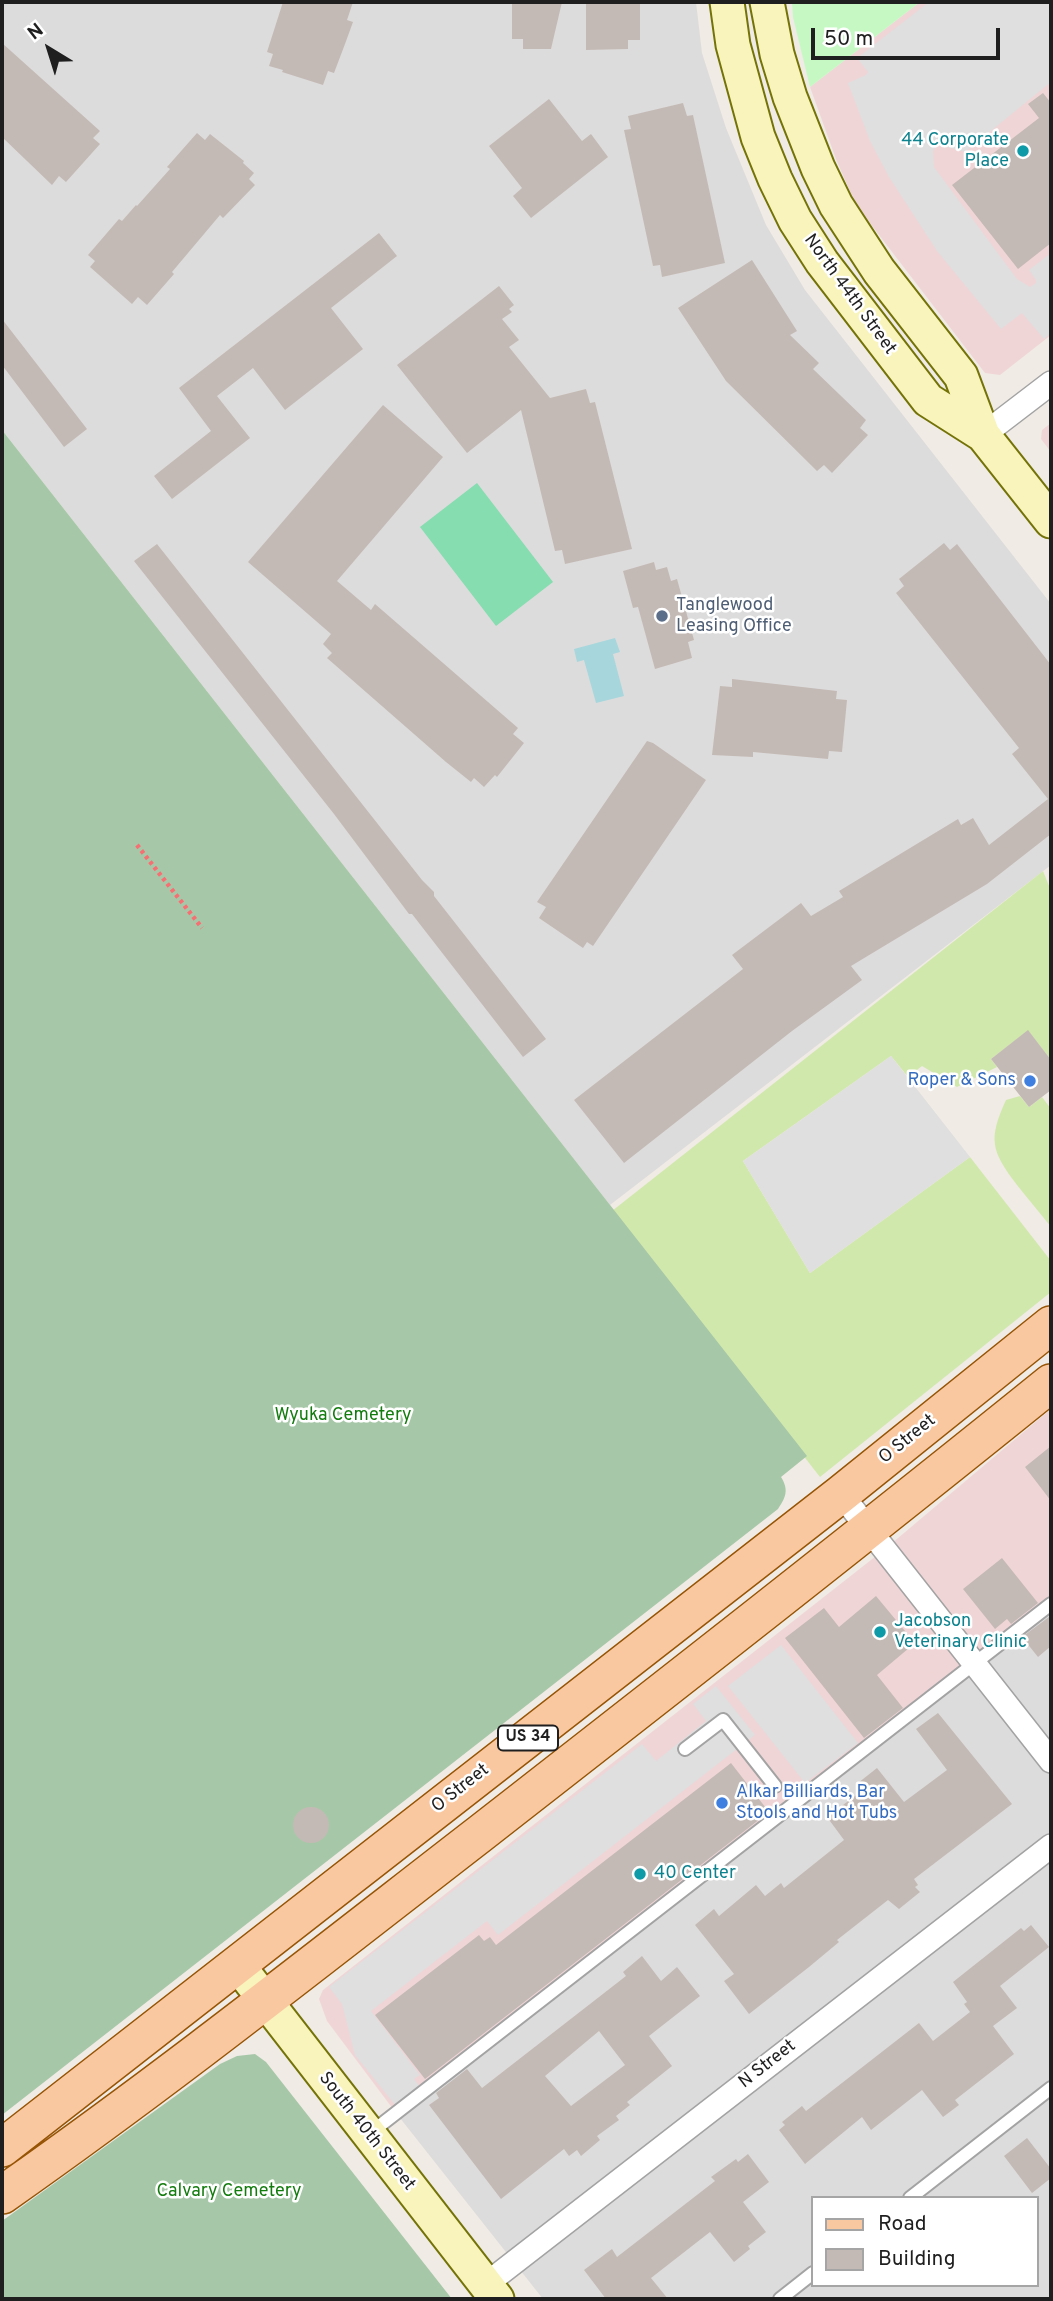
<!DOCTYPE html>
<html>
<head>
<meta charset="utf-8">
<style>
  body { margin:0 }
  #map { position:relative; width:1053px; height:2301px; overflow:hidden; background:#f0ebe5; font-family:Overpass,sans-serif }
  canvas { display:block }
  .frame { position:absolute; inset:0; border:4px solid #1f1f1f; pointer-events:none }
  .legend { position:absolute; left:811px; top:2196px; width:228px; height:91px; box-sizing:border-box; background:#fff; border:2px solid #a5a5a5; margin:0; padding:9px 12px; list-style:none; font-size:21px; color:#1f1f1f }
  .legend li { display:flex; align-items:center; gap:14px; height:35px }
  .legend b { width:35px; border:2px solid #a5a5a5 }
  .north { position:absolute; left:14px; top:14px; width:70px; height:70px; -webkit-text-stroke:5px #fff; paint-order:stroke; rotate:322deg; font-size:19px; font-weight:700; line-height:28px; text-align:center; color:#1f1f1f }
  .north::after { content:''; display:block; margin:auto; width:24px; height:32px; background:#1f1f1f; clip-path:polygon(50% 0,100% 100%,50% 72%,0 100%) }
  .scale { position:absolute; left:811px; top:28px; width:189px; height:32px; box-sizing:border-box; border:4px solid #1f1f1f; border-top:0; padding-left:9px; font-size:21px; line-height:24px; white-space:nowrap; color:#1f1f1f; -webkit-text-stroke:5px #fff; paint-order:stroke }
</style>
</head>
<body>
<div id="map">
<canvas width="1053" height="2301"></canvas>
<div class="frame"></div>
<ul class="legend">
<li><b style="height:9px;background:#fac8a0"></b>Road</li>
<li><b style="height:19px;background:#c4bab5"></b>Building</li>
</ul>
<div class="north">N</div>
<div class="scale">50 m</div>
</div>
<script>
const context = document.querySelector('canvas').getContext('2d');
context.lineJoin = 'round';
function paint(path, color) { context.fillStyle = color; context.fill(path, 'evenodd'); }
function strokePath(path, color, width, dash) { context.strokeStyle = color; context.lineWidth = width; context.lineCap = dash ? 'butt' : 'round'; context.setLineDash(dash || []); context.stroke(path); }
function label(font, color, halo, rows, align = 'center') {
  context.font = font + ' Overpass,sans-serif'; context.lineWidth = 5; context.setLineDash([]); context.textBaseline = 'middle'; context.strokeStyle = halo; context.fillStyle = color; for (const [text, x, y, turn = 0] of rows) {
    context.save(); context.translate(x, y); context.rotate((+turn || 0) * Math.PI / 180); context.textAlign = isNaN(turn) ? turn : align; if (halo) context.strokeText(text, 0, 0); context.fillText(text, 0, 0); context.restore();
  }
}
const residential = new Path2D(`
  M2,2H696L702,53L726,128L766,225L805,290L1051,604V865L610,1205L2,430Z
  M1051,1604V2299H543L396,2113ZM813,2198H1037V2285H813Z`);
const commercial = new Path2D(`
  M920,2H1051V335L1000,375L985,373L866,218L852,196L836,159L810,87Z
  M1051,423V452L1041,439L1042,430Z
  M1051,1409V1604L396,2113L327,2021L319,1999L323,1990L885,1549Z`);
const grass = new Path2D(`
  M1043,871L1051,891V1060L1028,1031L991,1059L997,1067L957,1087L922,1066L908,1077L891,1056L743,1161L810,1273L970,1157L1051,1261V1292L820,1477L612,1211Z
  M1020,1096L1029,1107L1042,1097L1051,1109V1227C1040,1213 1028,1199 1017,1185C991,1151 988,1139 1006,1100Z`);
const cemetery = new Path2D(`
  M2,430L807,1456L781,1477C789,1490 786,1497 778,1509L2,2115Z
  M255,2054L266,2062L452,2299H2V2221L220,2064L237,2056Z`);
const park = new Path2D(`
  M792,2H920L810,87L793,17Z`);
const pitch = new Path2D(`
  M477,483L553,582L496,626L420,527Z`);
const parking = new Path2D(`
  M929,2H1051V82L965,152L940,145L936,146L933,151L934,167L1017,279L1030,287L1036,283V280L1029,270L1051,253V333L1044,339L1022,313L1001,329L937,251L889,177L870,141L848,83L866,75L868,72L857,58Z
  M891,1056L970,1157L810,1273L743,1161Z
  M781,1645L858,1743L805,1783L728,1686Z
  M716,1686L755,1735L498,1935L487,1921L371,2011L420,2075L414,2079L420,2087L396,2106L355,2055L342,2004L329,1987L642,1744L656,1761L706,1721L693,1704Z`);
const water = new Path2D(`
  M615,638L620,652L613,654L624,696L596,703L584,660L577,662L574,649Z`);
const building = new Path2D(`
  M283,2H353L347,20L353,22L345,44L334,73L328,71L323,85L282,72L283,70L269,66L273,54L267,52Z
  M512,2H562L551,49H523V39H512Z
  M586,2H640V40H628V49L586,50Z
  M2,43L100,131L93,138L100,144L66,182L59,176L52,185L2,137Z
  M1043,93L1051,103V243L1018,269L952,185L1039,118L1028,104Z
  M549,99L582,141L591,134L608,157L531,218L513,196L522,188L489,146Z
  M683,103L687,116L693,115L725,263L662,277L660,265L653,266L624,130L631,129L628,116Z
  M197,133L205,140L210,134L244,161L243,163L254,173L249,179L255,185L223,218L220,215L172,272L174,274L147,305L138,297L132,304L90,267L95,261L88,255L119,219L122,221L136,205L137,206L170,169L167,167Z
  M379,233L397,256L331,308L363,349L285,410L253,368L217,396L250,438L172,499L154,476L211,431L179,388Z
  M752,260L797,331L790,335L819,363L813,369L866,420L860,428L868,435L832,473L824,465L817,471L726,381L678,308Z
  M499,286L514,305L509,309L512,312L502,319L519,340L509,347L550,398L586,389L590,403L595,402L632,549L565,564L562,550L555,551L521,410L467,453L397,365Z
  M2,319L87,429L64,447L2,365Z
  M383,405L443,457L337,581L371,610L375,604L518,728L513,734L524,743L497,777L495,775L484,787L474,778L471,782L446,762L327,658L332,653L323,644L331,634L248,562Z
  M944,543L950,550L957,544L1051,665V834L987,884L851,966L862,980L792,1031L624,1163L574,1100L743,969L732,955L801,903L811,916L843,897L839,891L958,819L961,825L973,818L989,845L1048,799L1012,754L1019,748L896,593L904,586L899,579Z
  M157,544L422,880L434,892V896L546,1039L523,1057L412,914H409L334,814L134,561Z
  M654,562L656,570L667,567L671,581L677,579L694,640L688,642L692,658L655,669L638,607L633,608L623,571Z
  M732,679L837,691L836,699L847,700L842,752L829,751L828,759L753,752V757L712,755L720,686L732,687Z
  M647,741L653,743L706,780L593,946L587,942L583,948L539,918L546,907L537,902Z
  M1028,1030L1051,1060V1090L1029,1107L991,1059Z
  M1051,1446V1501L1025,1467Z
  M1002,1558L1038,1603L1011,1624L1007,1619L995,1629L963,1589Z
  M876,1596L915,1643L877,1675L903,1708L864,1738L785,1638L824,1608L839,1627Z
  M1049,1617L1051,1619V1646L1038,1657L1022,1637Z
  M938,1713L1012,1804L914,1879L918,1885L915,1887L920,1892L899,1909L888,1900L837,1940L839,1942L809,1967L749,2014L724,1981L734,1974L695,1925L714,1909L719,1916L756,1885L765,1896L781,1883L784,1888L844,1840L827,1817L863,1790L858,1783L877,1768L904,1802L947,1770L916,1729Z
  M731,1763L769,1812L425,2079L375,2015L479,1935L484,1941L490,1937L496,1945Z
  M293 1825a18 18 0 1 1 36 0a18 18 0 1 1-36 0Z
  M1031,1925L1049,1947L1000,1986L1017,2008L993,2026L1014,2054L955,2100L959,2105L943,2117L922,2090L871,2130L862,2117L805,2164L779,2130L785,2125L782,2122L802,2106L806,2111L919,2023L933,2041L970,2012L964,2004L967,2002L953,1982L1021,1928L1024,1931Z
  M642,1956L661,1981L677,1967L700,1996L649,2036L672,2066L627,2102L630,2105L616,2116L619,2120L597,2136L600,2140L581,2156L577,2150L569,2156L564,2149L501,2199L429,2105L439,2098L436,2093L467,2069L482,2088L626,1976L623,1972ZM599,2031L625,2065L571,2106L545,2076Z
  M1027,2138L1051,2169V2178L1032,2193L1004,2156Z
  M748,2154L769,2182L743,2202L766,2232L748,2246L750,2249L734,2262L710,2232L651,2278L668,2299H606L584,2270L612,2249L617,2257L715,2181L711,2177L736,2159L738,2162Z`);
const path = new Path2D(`
  M137,845L202,928`);
const lane = new Path2D(`
  M685,1749L723,1720L775,1786
  M369,2134L1051,1604
  M910,2198L1051,2088
  M780,2299L813,2273`);
const street = new Path2D(`
  M983,435L1051,383
  M841,1494L1051,1761
  M485,2285L1051,1846`);
const secondary = new Path2D(`
  M727,2L733,45L758,137L775,179L795,220L822,262L928,400L983,435L1051,521
  M767,2L777,54L790,97L818,168L836,205L879,271L961,376L983,435
  M237,1964L497,2299`);
const primary = new Path2D(`
  M2,2148L841,1494L1051,1325
  M2,2195C166,2080 322,1956 481,1833C672,1684 863,1535 1051,1383`);
const markers = [
  [1023,151,7,"#0f9aa8"],
  [662,616,7,"#5c6f8a"],
  [1030,1081,7,"#3f7fe0"],
  [880,1632,7,"#0f9aa8"],
  [722,1803,7,"#3f7fe0"],
  [640,1874,7,"#0f9aa8"]
];
const shields = [
  [528,1738,60]
];
const shieldNames = [
  ["US 34",528,1738]
];
const cultureNames = [
  ["44 Corporate",1009,141,"right"],
  ["Place",1009,162,"right"],
  ["Jacobson",894,1622],
  ["Veterinary Clinic",894,1643],
  ["40 Center",654,1874]
];
const streetNames = [
  ["North 44th Street",849,295,54],
  ["O Street",908,1440,-39],
  ["O Street",461,1789,-38],
  ["N Street",768,2065,-38],
  ["South 40th Street",366,2132,52]
];
const serviceNames = [
  ["Tanglewood",676,606],
  ["Leasing Office",676,627]
];
const shopNames = [
  ["Roper & Sons",1016,1081],
  ["Alkar Billiards, Bar",736,1793,"left"],
  ["Stools and Hot Tubs",736,1814,"left"]
];
const parkNames = [
  ["Wyuka Cemetery",343,1416],
  ["Calvary Cemetery",229,2192]
];
paint(residential, '#dddcdc');
paint(commercial, '#f0d5d7');
paint(grass, '#d1e8ad');
paint(cemetery, '#a7c8a8');
paint(park, '#c6f8c4');
paint(pitch, '#85ddb0');
paint(parking, '#dfdfdf');
paint(water, '#a7d7dc');
paint(building, '#c4bab5');
strokePath(lane, '#a3a3a3', 16);
strokePath(street, '#a3a3a3', 26);
strokePath(secondary, '#747308', 37);
strokePath(primary, '#965404', 40);
strokePath(path, '#f67073', 4.5, [3.5, 3.5]);
strokePath(lane, '#fff', 12);
strokePath(street, '#fff', 23);
strokePath(secondary, '#f8f4bb', 33);
strokePath(primary, '#fac8a0', 37);
for (const [x, y, r, color] of markers) { const dot = new Path2D(); dot.arc(x, y, r, 0, 2 * Math.PI); context.fillStyle = color; context.fill(dot); strokePath(dot, '#fff', 2.5); }
for (const [x, y, w] of shields) { const box = new Path2D(); box.roundRect(x - w / 2, y - 12.5, w, 25, 5); context.fillStyle = '#fff'; context.fill(box); strokePath(box, '#1f1f1f', 2); }
label('bold 16px', '#1f1f1f', null, shieldNames);
label('18px', '#0d838f', '#fff', cultureNames, 'left');
label('18px', '#1f1f1f', '#fff', streetNames);
label('18px', '#4e5e75', '#fff', serviceNames, 'left');
label('18px', '#366cbe', '#fff', shopNames, 'right');
label('18px', '#137c0e', '#fff', parkNames);
</script>
</body>
</html>
